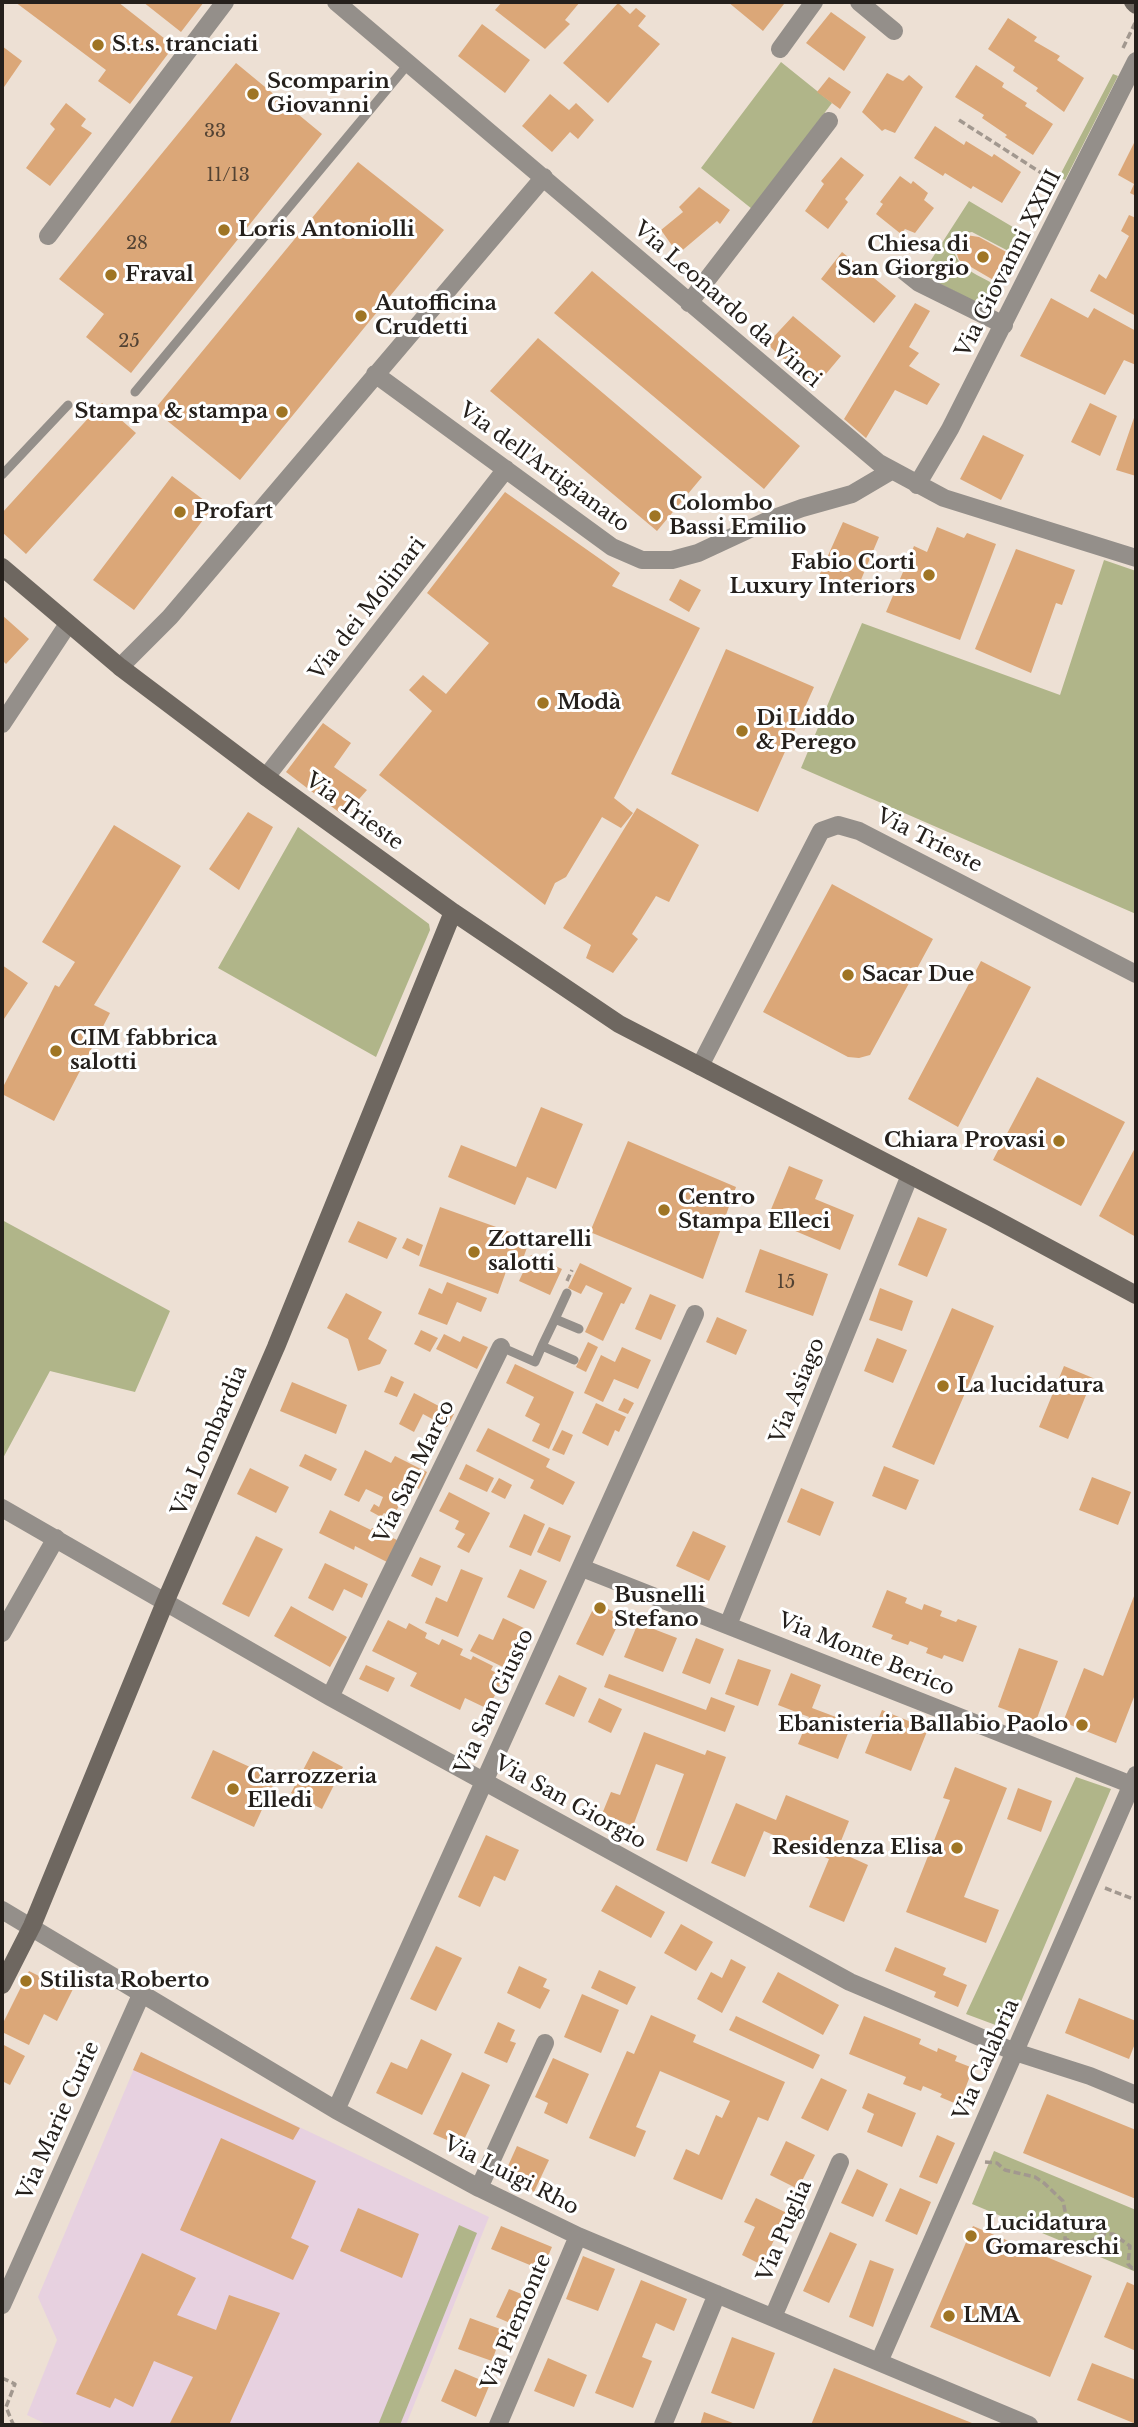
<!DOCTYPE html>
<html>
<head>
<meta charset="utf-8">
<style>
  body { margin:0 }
  #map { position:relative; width:1138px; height:2427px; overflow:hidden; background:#ede0d4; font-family:"Libre Baskerville",serif }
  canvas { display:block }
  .frame { position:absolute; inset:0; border:4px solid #25201c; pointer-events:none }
</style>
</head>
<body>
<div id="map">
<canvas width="1138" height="2427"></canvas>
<div class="frame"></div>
</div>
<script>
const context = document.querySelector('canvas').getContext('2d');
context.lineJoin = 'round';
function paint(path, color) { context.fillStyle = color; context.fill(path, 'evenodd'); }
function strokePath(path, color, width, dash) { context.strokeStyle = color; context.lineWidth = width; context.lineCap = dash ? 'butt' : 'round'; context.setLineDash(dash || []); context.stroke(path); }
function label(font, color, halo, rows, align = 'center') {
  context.font = font + ' "Libre Baskerville",serif'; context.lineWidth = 6; context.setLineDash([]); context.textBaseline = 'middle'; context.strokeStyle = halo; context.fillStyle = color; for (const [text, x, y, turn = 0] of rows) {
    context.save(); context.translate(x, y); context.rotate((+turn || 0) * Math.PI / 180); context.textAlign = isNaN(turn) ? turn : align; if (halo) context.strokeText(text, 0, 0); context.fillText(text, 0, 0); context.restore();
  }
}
const education = new Path2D(`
  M141,2052L489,2217L406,2425H48L27,2415L57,2340L38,2297Z`);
const green = new Path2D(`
  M781,62L832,103L752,209L701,168Z
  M1113,74L1118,76L1065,180L1059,177Z
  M969,201L1028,236L1018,256L972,232L966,233L955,241C947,266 984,277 1001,288L990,310L922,274Z
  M1104,560L1136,571V914L801,768L862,623L1060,695Z
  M298,827L429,924L430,930L376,1057L218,968Z
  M2,1220L170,1311L135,1392L50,1371L2,1460Z
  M1076,1777L1111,1789L1009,2030L966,2014Z
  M994,2151L1136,2210V2272L972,2204Z
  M459,2225L477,2233L400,2425H378Z`);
const building = new Path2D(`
  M15,2H118L174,46L130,104L98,81L106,70Z
  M143,2H204L181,32Z
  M502,2H580L565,20L570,24L545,49L495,10Z
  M728,2H781L784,4L763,31Z
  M618,3L630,14L636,8L646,16L638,26L660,44L608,103L563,63Z
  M831,12L866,37L844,71L806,43Z
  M1008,18L1037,37L1034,41L1060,56L1057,60L1084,78L1064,112L1036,91L1038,88L1013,71L1015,67L988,49Z
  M482,24L530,60L505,93L458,56Z
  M2,46L22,61L2,90Z
  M236,63L322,134L131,373L86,337L104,314L59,279Z
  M976,65L1004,83L1002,87L1027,103L1025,106L1053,124L1033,155L1005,137L1007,135L982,118L984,115L955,97Z
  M887,73L903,81L909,75L923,87L895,133L885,129L882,131L862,112Z
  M829,77L851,92L840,109L817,92Z
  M550,94L569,110L576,103L594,120L578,139L570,132L552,152L522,126Z
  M66,103L86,119L81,126L92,133L50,186L26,168L55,129L50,124Z
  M935,126L964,145L966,141L992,157L994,154L1021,172L1002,203L973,186L971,189L945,173L943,176L914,158Z
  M1136,139V196L1130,193L1134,184L1118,175Z
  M841,157L864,175L845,199L848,202L828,229L805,211L824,184L821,181Z
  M358,162L444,230L240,480L154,410Z
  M900,176L911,184L913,181L928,193L924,200L934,208L915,233L905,229L901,234L876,214L883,204L880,202Z
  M699,187L730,210L720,224L717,221L678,254L661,230L683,212L679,207Z
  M1129,215L1136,218V316L1090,291L1099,274L1106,279L1129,236L1121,231Z
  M966,235L979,237L1010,254L995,281L959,260L955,248L957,242Z
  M842,252L896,296L874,323L821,279Z
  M592,271L800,446L764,489L554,313Z
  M1051,298L1088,318L1094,308L1136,331V365L1124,360L1105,395L1020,356Z
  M915,303L930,311L909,347L919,353L909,366L940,384L927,405L895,390L866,438L844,419Z
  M793,316L841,356L815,387L767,344Z
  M538,338L702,477L657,531L490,391Z
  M102,403L136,433L26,554L2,532V513Z
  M1090,403L1117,416L1100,456L1071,442Z
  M1136,412V476L1116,470Z
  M983,435L1024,455L1001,500L960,479Z
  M172,476L213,507L134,610L93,580Z
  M505,492L620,573L612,586L700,628L614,798L633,813L621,828L602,817L566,877L555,883L545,905L379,775L432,711L409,690L423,675L446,694L489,643L427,593Z
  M843,522L879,537L855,594L818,578Z
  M937,527L964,538L967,533L996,544L960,640L886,612L914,546L927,552Z
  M1016,549L1075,570L1062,605L1056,603L1031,673L975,649Z
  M680,579L701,590L689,612L669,600Z
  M2,615L29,639L6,664L2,660Z
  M726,649L814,687L758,812L671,774Z
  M323,723L351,743L334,767L367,790L344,816L286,772Z
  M637,808L699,845L669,902L656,896L632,934L638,939L613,973L586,958L591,945L563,928Z
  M248,812L273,827L239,890L209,869Z
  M114,825L181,866L94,1005L110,1013L54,1121L2,1094V1089L55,985L59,987L75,962L42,942Z
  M832,884L933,939L870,1055L859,1058L848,1057L763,1012Z
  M981,961L1031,987L958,1127L908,1099Z
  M2,965L28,983L2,1022Z
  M1037,1077L1125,1122L1081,1206L993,1160Z
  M541,1107L583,1124L556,1189L527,1177L515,1205L448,1177L461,1145L516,1167Z
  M628,1141L736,1187L703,1279L590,1232Z
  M1136,1146V1237L1099,1216Z
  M789,1166L823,1180L815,1199L854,1215L840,1250L767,1219Z
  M440,1207L530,1239L519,1270L508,1266L498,1294L419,1266Z
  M918,1217L947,1229L927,1277L898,1265Z
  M358,1221L397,1238L387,1259L348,1242Z
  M407,1238L423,1245L419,1256L402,1248Z
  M760,1249L828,1274L813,1316L745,1292Z
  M531,1255L562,1269L550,1295L519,1281Z
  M580,1263L632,1288L624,1304L621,1303L603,1341L585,1332L603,1293L586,1285L581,1294L568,1288Z
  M447,1282L487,1298L481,1312L457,1302L447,1325L418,1314L429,1288L442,1294Z
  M880,1288L913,1301L902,1331L869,1320Z
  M346,1293L382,1312L368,1339L387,1350L380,1364L358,1371L348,1339L327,1328Z
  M650,1294L676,1305L661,1340L635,1329Z
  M952,1308L994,1326L934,1465L892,1447Z
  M717,1317L747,1330L736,1355L706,1342Z
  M421,1330L438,1338L430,1352L414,1344Z
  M444,1334L460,1342L463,1336L488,1347L477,1369L436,1349Z
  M877,1338L907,1350L893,1383L864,1371Z
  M588,1342L598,1347L586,1372L576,1367Z
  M622,1347L651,1360L638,1389L614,1379L603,1402L584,1393L601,1355L615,1362Z
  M515,1364L574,1392L549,1449L532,1441L540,1424L525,1416L534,1397L506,1383Z
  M1064,1366L1093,1378L1068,1439L1039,1427Z
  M391,1376L404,1382L397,1397L384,1392Z
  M292,1382L347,1405L336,1434L280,1411Z
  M414,1393L454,1414L447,1427L423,1414L414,1432L399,1424Z
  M624,1398L634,1403L628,1414L618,1410Z
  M596,1403L626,1417L619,1432L615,1430L608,1446L582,1433Z
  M488,1428L550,1459L546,1467L575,1482L563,1505L530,1488L534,1480L476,1451Z
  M562,1430L573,1435L564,1455L552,1450Z
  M365,1450L391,1463L395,1456L427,1472L419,1489L412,1485L409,1492L406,1491L393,1518L384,1513L381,1517L370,1511L374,1504L379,1507L383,1497L366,1489L359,1502L344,1495Z
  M305,1454L337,1469L331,1481L299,1466Z
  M466,1464L494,1478L487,1492L459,1479Z
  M884,1466L919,1480L906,1510L872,1496Z
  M250,1468L289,1487L276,1513L237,1494Z
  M1092,1477L1131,1492L1118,1525L1079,1510Z
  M499,1478L512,1485L505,1499L491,1492Z
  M801,1488L834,1502L820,1536L787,1522Z
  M449,1492L490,1513L469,1553L457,1547L465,1534L455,1529L459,1521L439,1511Z
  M330,1510L371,1530L372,1528L397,1540L387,1562L355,1546L354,1550L319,1533Z
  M524,1514L545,1524L531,1556L509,1547Z
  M549,1527L571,1536L560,1562L537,1552Z
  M693,1531L726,1546L709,1581L676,1566Z
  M256,1536L283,1549L249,1617L222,1604Z
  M420,1557L441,1566L432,1586L411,1576Z
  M325,1563L368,1584L362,1598L344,1589L333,1611L308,1598Z
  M461,1569L483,1578L458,1637L425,1623L436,1597L447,1602Z
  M520,1569L547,1581L534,1609L507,1597Z
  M887,1590L907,1598L905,1603L922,1610L924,1604L942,1611L940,1616L956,1622L958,1619L977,1626L963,1662L944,1655L942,1659L926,1653L928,1648L910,1641L908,1645L891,1639L893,1635L872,1627Z
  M1136,1591V1692L1116,1743L1063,1722L1084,1668L1103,1676Z
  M596,1603L622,1616L603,1656L576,1644Z
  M291,1606L347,1637L330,1667L274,1636Z
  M503,1618L530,1631L518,1656L512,1654L505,1668L470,1651L479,1634L493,1640Z
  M388,1620L406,1629L409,1623L427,1633L425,1638L439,1645L442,1639L463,1649L460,1655L471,1660L473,1656L493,1666L491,1670L504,1677L488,1709L465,1698L460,1710L410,1686L417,1673L372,1651Z
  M638,1623L677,1638L663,1672L624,1657Z
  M696,1638L724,1649L710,1684L682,1673Z
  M1019,1648L1058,1661L1036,1721L998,1707Z
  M738,1659L771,1670L758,1706L725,1694Z
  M366,1665L395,1678L388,1692L359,1679Z
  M791,1673L821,1685L812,1708L852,1723L838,1759L798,1744L809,1717L778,1705Z
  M609,1674L706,1710L711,1697L735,1706L725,1732L604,1687Z
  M559,1675L587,1688L574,1717L545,1704Z
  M599,1698L622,1709L611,1733L588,1722Z
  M882,1710L928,1729L911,1771L865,1753Z
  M644,1732L705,1755L707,1750L726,1757L687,1862L656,1850L684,1774L656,1764L633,1826L602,1814L611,1792L620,1795Z
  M213,1750L276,1779L254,1827L191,1798Z
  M313,1751L343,1767L322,1809L291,1793Z
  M955,1767L1007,1788L964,1897L999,1910L986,1943L906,1912L950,1800L943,1798Z
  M1018,1788L1052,1801L1041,1832L1007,1819Z
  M786,1795L849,1821L837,1851L868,1865L844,1922L809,1907L829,1859L764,1831L745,1877L711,1863L736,1803L776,1820Z
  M486,1835L519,1850L505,1881L494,1876L480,1907L458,1897Z
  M616,1885L665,1912L651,1938L601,1911Z
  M681,1924L713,1942L696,1971L664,1953Z
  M436,1946L462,1958L436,2011L410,1999Z
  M895,1947L946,1968L943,1975L967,1985L958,2007L934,1997L936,1992L885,1971Z
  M731,1959L746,1967L722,2013L697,1999L711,1972L722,1978Z
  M519,1966L547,1979L543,1987L550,1990L540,2009L507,1993Z
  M599,1970L636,1987L627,2005L591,1988Z
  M29,1971L47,1980L51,1973L75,1985L57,2021L44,2014L29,2045L2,2032V2025Z
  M778,1972L839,2005L823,2035L762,2002Z
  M582,1994L619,2010L601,2053L564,2037Z
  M1079,1998L1136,2021V2041L1129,2059L1065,2033Z
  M651,2015L696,2035L693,2042L785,2082L768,2121L758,2117L722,2200L673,2179L686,2149L699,2155L716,2115L722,2118L730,2101L660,2071L636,2127L646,2131L635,2157L589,2138L627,2051L634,2054Z
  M736,2016L820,2055L813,2069L729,2030Z
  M864,2016L921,2039L919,2044L937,2052L938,2048L957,2056L955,2061L973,2068L959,2105L940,2097L942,2094L923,2086L921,2091L903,2084L906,2077L849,2054Z
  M498,2022L515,2030L510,2041L516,2043L507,2063L484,2053Z
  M421,2039L452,2054L422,2115L376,2093L391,2062L407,2069Z
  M2,2044L25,2056L10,2085L2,2081Z
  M141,2052L300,2128L293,2140L133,2070Z
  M553,2058L589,2074L567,2124L544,2113L548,2103L535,2097Z
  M462,2072L490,2085L461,2146L433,2134Z
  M821,2078L847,2090L828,2131L801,2118Z
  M868,2093L916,2113L902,2147L867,2132L874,2114L862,2108Z
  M1047,2094L1136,2130V2199L1023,2153Z
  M937,2135L955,2143L937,2184L919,2177Z
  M221,2138L316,2181L291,2238L309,2246L293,2280L180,2230Z
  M786,2141L815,2155L798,2189L770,2175Z
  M517,2146L549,2160L534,2192L503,2177Z
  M857,2169L888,2184L873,2217L841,2203Z
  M900,2188L931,2202L917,2235L885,2221Z
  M756,2198L787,2213L762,2265L742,2255L755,2227L744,2222Z
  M358,2208L419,2234L402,2278L340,2251Z
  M501,2226L552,2247L542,2270L491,2249Z
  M973,2226L1092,2276L1050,2377L930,2327Z
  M830,2232L857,2244L829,2303L803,2291Z
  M142,2253L196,2278L177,2315L216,2330L229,2295L280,2313L229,2425H174L170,2423L193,2377L154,2361L133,2407L115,2398L110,2408L76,2394Z
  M583,2256L615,2269L598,2311L566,2299Z
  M870,2260L894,2269L873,2327L849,2317Z
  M641,2280L687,2299L674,2331L656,2323L642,2357L652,2361L633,2408L595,2393Z
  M1127,2282L1136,2286V2351L1104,2337Z
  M509,2289L529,2297L517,2326L496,2317Z
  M470,2318L503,2330L492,2361L458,2349Z
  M732,2337L775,2353L754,2409L711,2393Z
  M548,2358L587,2375L574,2407L534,2391Z
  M1092,2363L1136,2380V2424L1077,2400Z
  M834,2368L977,2425H811Z
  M455,2369L490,2384L476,2417L441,2401Z
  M704,2412L738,2425H700Z`);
const path = new Path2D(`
  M1123,48L1135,23
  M959,120L1043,174L1058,181
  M567,1281L572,1270
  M1105,1888L1136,1900
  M985,2162L997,2163L1005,2170L1035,2177L1044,2183L1063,2201L1066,2216L1065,2239L1085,2246L1101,2234H1113L1130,2246L1128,2264L1132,2268L1136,2267
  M2,2378L15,2384L6,2407L13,2424L16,2425`);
const lane = new Path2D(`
  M135,392L409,63
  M2,475L68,405
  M555,1319L567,1293
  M542,1346L555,1319L579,1329
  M501,1347L535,1362L542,1346L574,1360`);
const street = new Path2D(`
  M336,2L879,463L944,498L1136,558
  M859,2L894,31
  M780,49L814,2
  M48,236L225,2
  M904,271L919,283L1004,325
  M689,303L829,121
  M375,374L612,547L642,560H672L698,553L769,520L802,508L852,494L891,471
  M917,485L950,429L1136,61
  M120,667L170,617L544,177
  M2,724L68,624
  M266,777L506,469
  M700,1066L821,831L838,825L859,831L1136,974
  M2,1508L330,1697L850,1982L1015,2052L1090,2076L1136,2095
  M582,1568L1132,1785
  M728,1625L910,1175
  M2,1633L56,1538
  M330,1697L501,1347
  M2,1910L336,2110L479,2188L578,2236L1029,2425
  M336,2110L695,1314
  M479,2188L545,2043
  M2,2305L141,1995
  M773,2317L840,2162
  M879,2362L1136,1775
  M498,2425L578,2236
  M663,2425L717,2294`);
const secondary = new Path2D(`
  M1133,2L1136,5
  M2,567L120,667L266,777L453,912L619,1024L991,1217L1136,1295
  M2,1985L32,1926L166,1600L276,1347L453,912`);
const markers = [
  [98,45,7,"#9f7524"],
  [253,94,7,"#9f7524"],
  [224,230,7,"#9f7524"],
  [983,257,7,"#9f7524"],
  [111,275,7,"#9f7524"],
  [361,316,7,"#9f7524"],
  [282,412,7,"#9f7524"],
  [180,512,7,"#9f7524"],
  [655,516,7,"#9f7524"],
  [929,575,7,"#9f7524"],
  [543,703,7,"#9f7524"],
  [742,731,7,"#9f7524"],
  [848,975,7,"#9f7524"],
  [56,1051,7,"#9f7524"],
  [1059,1141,7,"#9f7524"],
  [664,1210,7,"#9f7524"],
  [474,1252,7,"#9f7524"],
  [943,1386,7,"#9f7524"],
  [600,1608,7,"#9f7524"],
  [1082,1725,7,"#9f7524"],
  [233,1789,7,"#9f7524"],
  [957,1848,7,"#9f7524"],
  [26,1981,7,"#9f7524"],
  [971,2236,7,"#9f7524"],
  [949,2316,7,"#9f7524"]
];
const numberNames = [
  ["33",215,132],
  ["11/13",228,176],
  ["28",137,244],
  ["25",129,342],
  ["15",786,1283]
];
const poiNames = [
  ["S.t.s. tranciati",112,45],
  ["Scomparin",267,82],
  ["Giovanni",267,106],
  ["Loris Antoniolli",238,230],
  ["Chiesa di",969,245,"right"],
  ["San Giorgio",969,269,"right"],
  ["Fraval",125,275],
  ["Autofficina",375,304],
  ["Crudetti",375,328],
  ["Stampa & stampa",268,412,"right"],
  ["Colombo",669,504],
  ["Bassi Emilio",669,528],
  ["Profart",194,512],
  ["Fabio Corti",915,563,"right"],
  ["Luxury Interiors",915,587,"right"],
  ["Modà",557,703],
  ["Di Liddo",756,719],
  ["& Perego",756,743],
  ["Sacar Due",862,975],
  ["CIM fabbrica",70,1039],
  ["salotti",70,1063],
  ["Chiara Provasi",1045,1141,"right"],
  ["Centro",678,1198],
  ["Stampa Elleci",678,1222],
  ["Zottarelli",488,1240],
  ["salotti",488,1264],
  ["La lucidatura",957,1386],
  ["Busnelli",614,1596],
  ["Stefano",614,1620],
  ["Ebanisteria Ballabio Paolo",1068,1725,"right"],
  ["Carrozzeria",247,1777],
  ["Elledi",247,1801],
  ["Residenza Elisa",943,1848,"right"],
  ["Stilista Roberto",40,1981],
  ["Lucidatura",985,2224],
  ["Gomareschi",985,2248],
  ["LMA",963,2316]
];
const streetNames = [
  ["Via Giovanni XXIII",1009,264,-63],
  ["Via Leonardo da Vinci",727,305,41],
  ["Via dell'Artigianato",544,468,36],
  ["Via dei Molinari",368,609,-52],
  ["Via Trieste",354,812,36],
  ["Via Trieste",929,841,27],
  ["Via Asiago",798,1391,-68],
  ["Via Lombardia",210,1441,-67],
  ["Via San Marco",415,1472,-64],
  ["Via Monte Berico",866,1655,22],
  ["Via San Giusto",495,1702,-65],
  ["Via San Giorgio",570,1803,29],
  ["Via Calabria",987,2060,-66],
  ["Via Marie Curie",59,2121,-66],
  ["Via Luigi Rho",511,2176,27],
  ["Via Puglia",785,2231,-67],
  ["Via Piemonte",517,2322,-67]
];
paint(education, '#e7d1e0');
paint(green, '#b0b589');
paint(building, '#dba778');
strokePath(path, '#a2988f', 3.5, [7, 3.5]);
strokePath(lane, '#948f8a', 9);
strokePath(street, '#948f8a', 18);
strokePath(secondary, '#6e6760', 18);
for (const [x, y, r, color] of markers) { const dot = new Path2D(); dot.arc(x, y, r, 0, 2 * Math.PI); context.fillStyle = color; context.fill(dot); strokePath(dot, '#fff', 2.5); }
label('18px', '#524233', null, numberNames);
label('bold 21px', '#25201c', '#fff', poiNames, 'left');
label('21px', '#25201c', '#fff', streetNames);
</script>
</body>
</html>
